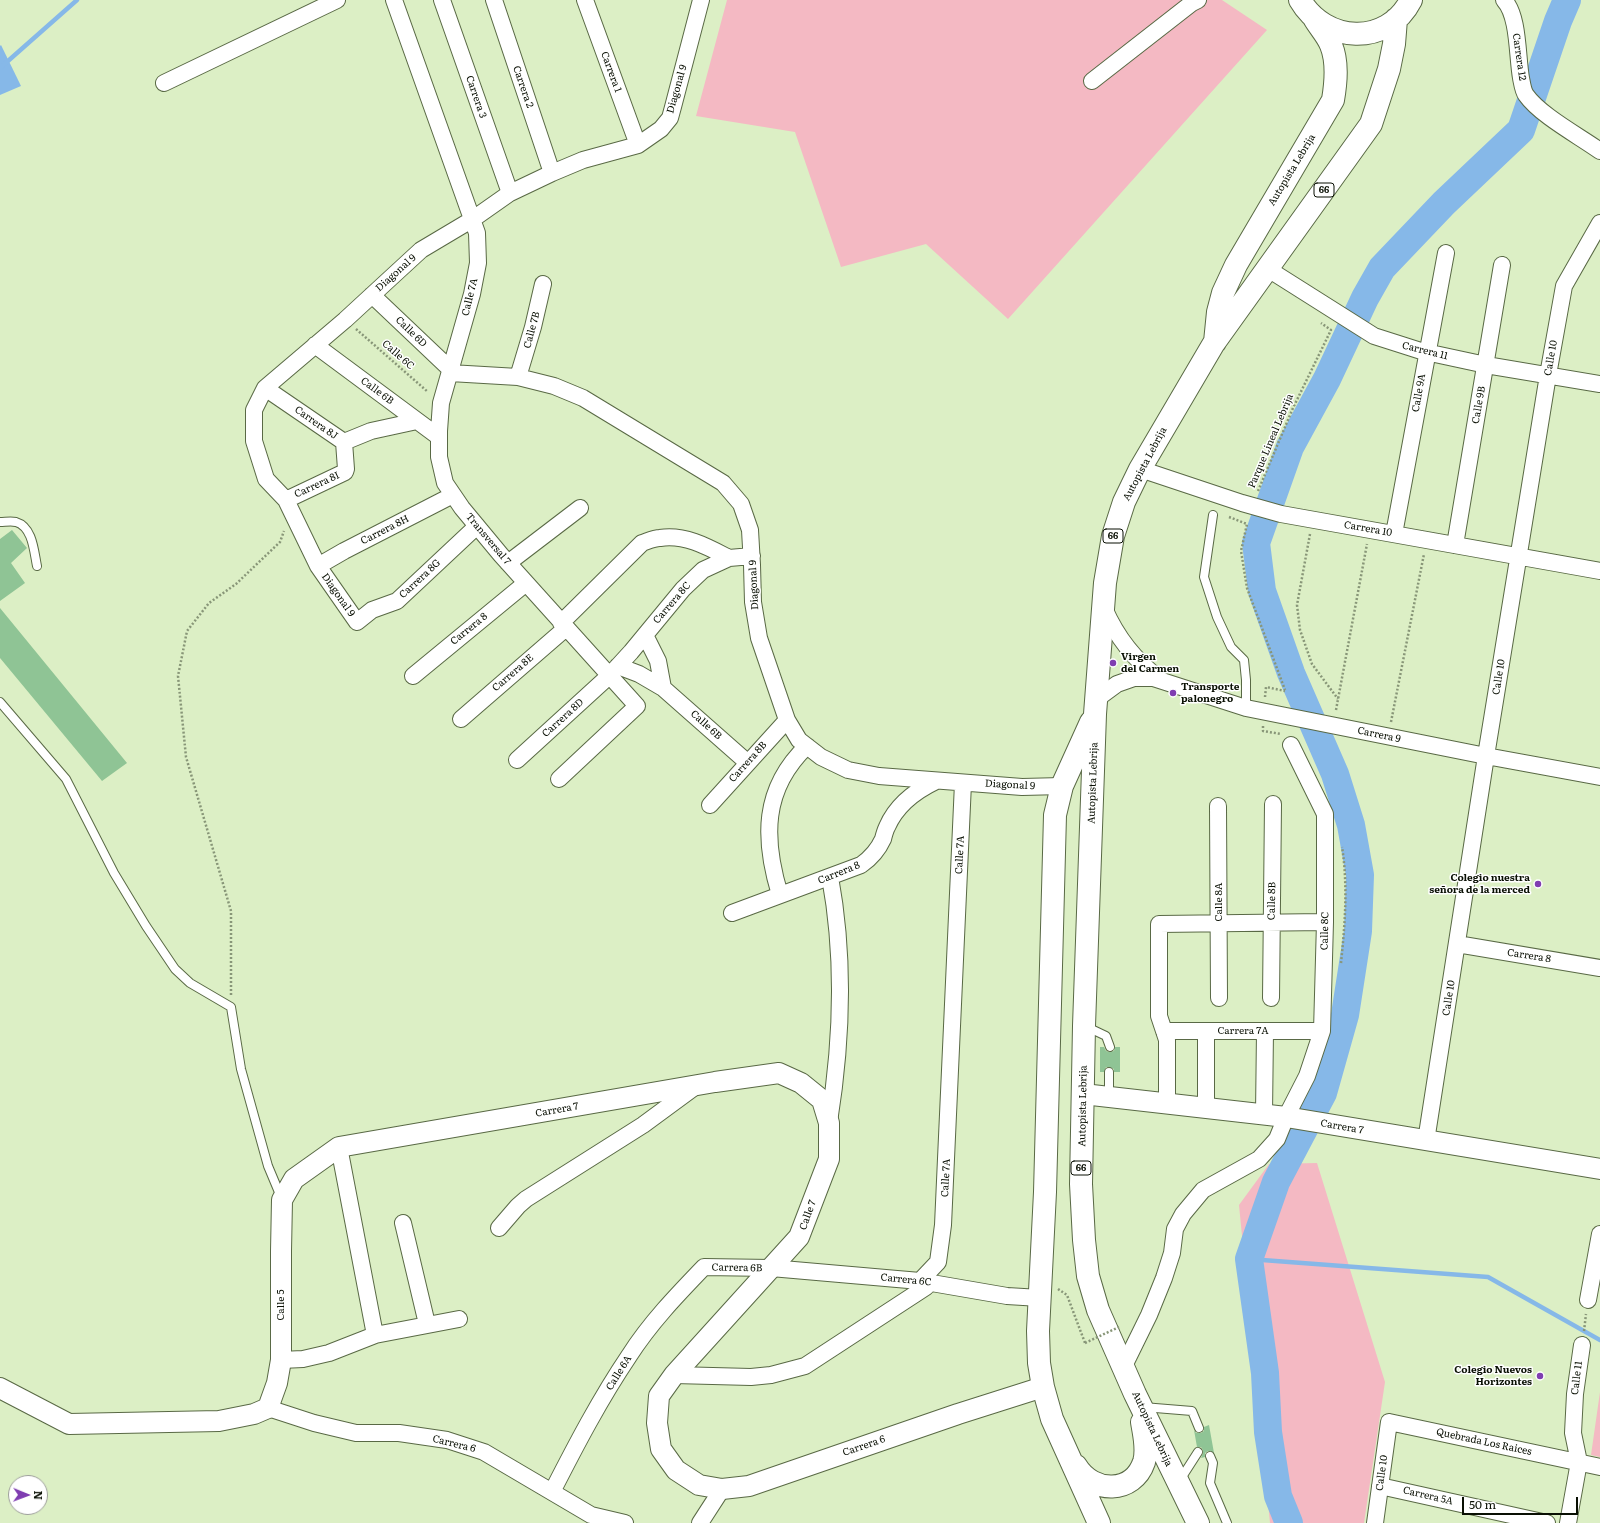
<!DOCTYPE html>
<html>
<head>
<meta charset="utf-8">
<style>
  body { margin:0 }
  #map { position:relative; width:1600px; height:1523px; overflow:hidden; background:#dcefc5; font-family:Literata,serif }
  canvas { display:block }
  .north { position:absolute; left:8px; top:1475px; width:40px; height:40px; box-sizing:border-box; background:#fff; border:1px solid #9d9f9a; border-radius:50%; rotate:91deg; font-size:11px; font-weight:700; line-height:16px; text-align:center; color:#090f03 }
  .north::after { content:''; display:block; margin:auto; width:14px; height:18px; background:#7f3db1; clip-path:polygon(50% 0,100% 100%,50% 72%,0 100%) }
  .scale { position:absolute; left:1462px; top:1497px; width:116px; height:18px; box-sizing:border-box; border:2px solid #090f03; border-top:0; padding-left:5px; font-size:12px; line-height:14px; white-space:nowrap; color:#090f03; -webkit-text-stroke:3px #fff; paint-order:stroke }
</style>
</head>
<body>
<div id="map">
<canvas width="1600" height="1523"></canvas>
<div class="north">N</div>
<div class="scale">50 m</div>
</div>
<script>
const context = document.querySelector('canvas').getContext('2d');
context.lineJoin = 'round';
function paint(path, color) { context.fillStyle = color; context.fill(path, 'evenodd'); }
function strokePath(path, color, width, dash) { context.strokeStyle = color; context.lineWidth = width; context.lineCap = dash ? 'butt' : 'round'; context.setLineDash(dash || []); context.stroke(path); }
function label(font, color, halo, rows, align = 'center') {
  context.font = font + ' Literata,serif'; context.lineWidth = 3; context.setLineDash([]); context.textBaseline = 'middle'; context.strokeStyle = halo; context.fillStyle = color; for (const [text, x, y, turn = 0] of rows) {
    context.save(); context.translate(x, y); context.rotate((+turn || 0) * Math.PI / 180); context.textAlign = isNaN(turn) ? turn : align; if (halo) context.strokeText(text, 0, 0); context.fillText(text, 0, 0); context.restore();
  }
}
const green = new Path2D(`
  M727,0H1222L1267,30L1008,319L926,244L841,267L795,132L696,116Z
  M1317,1163L1385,1382L1364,1523H1270L1239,1205L1269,1164Z
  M1600,1392V1457L1591,1455Z`);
const water = new Path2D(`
  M1,45L21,86L0,95V46Z`);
const stream = new Path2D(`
  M0,68L77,0
  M1249,1259L1488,1277L1600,1340`);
const river = new Path2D(`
  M1289,1523L1278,1496L1268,1432L1265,1373L1249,1259L1276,1182L1323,1093L1345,1015L1358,931L1360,875L1351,825L1335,774L1291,673L1262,591L1256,543L1290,447L1327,379L1365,298L1382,268L1444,203L1521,130L1558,21L1567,0`);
const building = new Path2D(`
  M12,530L27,548L11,563L25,583L0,601V539Z
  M0,608L127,763L102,781L0,658Z
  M1100,1047H1104L1106,1051L1109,1052L1114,1051L1115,1047H1120V1072H1114V1069L1109,1067H1106L1104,1072H1100Z
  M1209,1425L1214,1453L1208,1451L1205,1453V1457L1201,1458L1203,1453V1450L1201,1447H1197L1194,1430L1196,1433H1201L1204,1431V1427Z`);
const path = new Path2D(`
  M356,329L428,392
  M1258,491L1293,408L1331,330L1321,323
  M1229,517L1247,524L1241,551L1247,588L1285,690
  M1310,534L1297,605L1300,630L1312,664L1338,699
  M1265,697L1266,687L1285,691
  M1336,710L1367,544
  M1391,722L1424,554
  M1263,726V731L1281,734
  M1341,963C1345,924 1348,885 1342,847
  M231,995V911L186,757L178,676L187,631L209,603L236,584L280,542L284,531
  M1058,1289L1067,1295L1085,1343
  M1584,1331L1586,1314`);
const service = new Path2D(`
  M1213,515L1204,577L1217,617L1231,647L1244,660L1246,680V708
  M0,522C5,522 11,521 16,522C33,527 34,552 37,566
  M0,702L66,779L114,873L146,926L175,969L190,983L231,1007L241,1069L268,1166L281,1197
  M1085,1026L1106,1036L1110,1047
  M1109,1097V1072
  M1143,1407L1192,1411L1199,1428
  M1210,1456L1213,1463L1210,1483L1227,1523
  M1180,1480L1198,1452`);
const minor = new Path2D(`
  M394,0L477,233L478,263L472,294L441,403L439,431V457L445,483L462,508L501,555L637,706L559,779
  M442,0L510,193
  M494,0L552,173
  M585,0L638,145
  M1504,0C1519,16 1517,56 1521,78C1522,83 1523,91 1526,95C1540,115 1579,136 1600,151
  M1092,81L1192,3L1198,0
  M164,83L337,0
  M1268,269L1374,336L1421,351L1486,365L1600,384
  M372,295L450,369
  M315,345L439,437
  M450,373L518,377L554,386L583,398L723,483L741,504L750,530L752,565L753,602L759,638L787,720L799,740L821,757L848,770L879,776L1022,787L1062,786
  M518,377L533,327L543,284
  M265,388L344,442L371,431L417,421
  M1140,469L1242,503L1281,514L1600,571
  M286,500L345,472L346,469L344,442
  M477,526L397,601L372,610L357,622L318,566L286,500L266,479L254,441V410L265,388L345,320L421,250L473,219L510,193L552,173L583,160L638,145L661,129L670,118L673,107L701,0
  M1394,534L1446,253
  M1455,545L1502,265
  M508,563L580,508
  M318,566L344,551L453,495
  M1104,608C1117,638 1134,660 1160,679
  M561,623L642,543C648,541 654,538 660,538C685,534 708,547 729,558
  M645,635L658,661L663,688
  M618,666L639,674L663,688L748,763
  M413,676L526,583
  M1096,702L1102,695L1117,684L1134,678H1153L1246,708L1486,756L1600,777
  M461,719L566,628
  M517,760L609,676L631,652L683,589L703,570L729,558L752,556
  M710,805L787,720
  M1218,806L1219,998
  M780,895C763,839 762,789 807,746
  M732,913L861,865C871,858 878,850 883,839C884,835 885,831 887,827C896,806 915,791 936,781
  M1457,944L1600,968
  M1271,998L1273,804
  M1164,1031H1322
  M1206,1031V1108
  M1167,1104V1040L1159,1016V924L1325,922
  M1264,1114L1265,1031
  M829,1122C842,1041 845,958 830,877
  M1426,1141L1486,756L1548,375L1564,286L1600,223
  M339,1147L375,1335
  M403,1223L427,1324
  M499,1228L518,1206L526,1199L643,1125L696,1086
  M1588,1300L1600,1234
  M281,1360L303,1359L329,1353L375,1335L459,1319
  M1123,1368L1149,1315L1164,1278L1172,1253L1175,1229L1183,1214L1203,1190L1259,1159L1277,1139L1286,1117L1307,1076L1322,1031L1325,922V814L1291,745
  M674,1375L751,1377L771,1375L805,1366L926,1287L920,1281L938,1262L943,1225L963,783
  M268,1408L314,1423L356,1433H399L447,1440L484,1452L591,1515L625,1523
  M1380,1486L1547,1523
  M552,1492C576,1445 600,1399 629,1356C650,1323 677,1295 704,1267L771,1268L920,1281L1007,1296L1040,1298
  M700,1523L722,1489
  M1375,1523L1389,1422L1600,1467
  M1568,1523L1579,1462L1573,1433L1575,1394L1582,1345`);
const tertiary = new Path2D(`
  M1083,1094L1286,1117L1600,1169
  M0,1388L69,1424L219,1421L254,1414L268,1408L277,1383L281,1360V1251L282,1200L294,1179L339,1147L715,1082L779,1073L801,1083L822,1100L829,1123V1159L799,1237L674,1375L659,1396L657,1423L661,1449L676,1470L699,1485L722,1489L749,1486L958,1414L1043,1387`);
const trunk = new Path2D(`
  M1300,0C1325,43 1387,47 1411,0
  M1215,342L1218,312L1223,293L1236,265L1333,100C1336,82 1338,62 1331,45C1327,35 1319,27 1314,18
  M1091,722L1062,786L1055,815L1045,1192L1038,1331L1039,1363L1043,1387L1052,1419L1099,1523
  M1076,1466C1093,1494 1133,1494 1144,1462C1148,1449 1144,1435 1142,1422
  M1198,1523L1135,1394L1098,1310L1088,1276L1084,1240L1081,1184L1084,1026L1095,714L1105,583L1113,536L1124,502L1140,469L1214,343L1371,124L1389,69L1394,44L1396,19`);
const pathBridge = new Path2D(`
  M1085,1343L1119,1327`);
const markers = [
  [1113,663,4,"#7f3db1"],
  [1173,693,4,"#7f3db1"],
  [1538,884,4,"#7f3db1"],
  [1540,1376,4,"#7f3db1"]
];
const shields = [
  [1324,190,20],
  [1113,536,20],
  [1081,1168,20]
];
const shieldNames = [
  ["66",1324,190],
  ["66",1113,536],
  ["66",1081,1168]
];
const streetNames = [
  ["Carrera 12",1519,57,82],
  ["Carrera 1",611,72,70],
  ["Carrera 2",523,87,71],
  ["Diagonal 9",677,89,-74],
  ["Carrera 3",476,97,71],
  ["Autopista Lebrija",1292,170,-59],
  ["Diagonal 9",396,273,-42],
  ["Calle 7A",470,297,-76],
  ["Calle 7B",532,330,-75],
  ["Calle 6D",411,332,44],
  ["Carrera 11",1425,351,14],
  ["Calle 6C",398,355,41],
  ["Calle 10",1551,358,-80],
  ["Calle 6B",377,391,37],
  ["Calle 9A",1419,393,-80],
  ["Calle 9B",1479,405,-80],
  ["Carrera 8J",316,423,35],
  ["Parque Lineal Lebrija",1271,441,-67],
  ["Autopista Lebrija",1145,464,-62],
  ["Carrera 8I",317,485,-25],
  ["Carrera 10",1368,529,10],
  ["Carrera 8H",385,530,-27],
  ["Transversal 7",488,539,50],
  ["Carrera 8G",420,579,-43],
  ["Diagonal 9",754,585,-93],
  ["Diagonal 9",338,595,55],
  ["Carrera 8C",672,603,-49],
  ["Carrera 8",469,629,-39],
  ["Carrera 8E",513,673,-41],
  ["Calle 10",1499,677,-81],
  ["Carrera 8D",563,718,-42],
  ["Calle 6B",706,725,42],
  ["Carrera 9",1379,735,12],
  ["Carrera 8B",748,762,-48],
  ["Autopista Lebrija",1093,783,-88],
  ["Diagonal 9",1010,785,3],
  ["Calle 7A",960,855,-87],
  ["Carrera 8",839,873,-22],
  ["Calle 8B",1272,901,-89],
  ["Calle 8A",1219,902,-90],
  ["Calle 8C",1325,931,-89],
  ["Carrera 8",1529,956,9],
  ["Calle 10",1449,998,-81],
  ["Carrera 7A",1243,1031],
  ["Autopista Lebrija",1083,1106,-89],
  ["Carrera 7",557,1110,-10],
  ["Carrera 7",1342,1127,10],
  ["Calle 7A",946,1178,-87],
  ["Calle 7",808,1215,-70],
  ["Carrera 6B",737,1268,1],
  ["Carrera 6C",906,1280,6],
  ["Calle 5",281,1305,-90],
  ["Calle 6A",619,1373,-58],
  ["Calle 11",1577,1378,-83],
  ["Autopista Lebrija",1152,1429,65],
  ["Quebrada Los Raices",1484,1442,12],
  ["Carrera 6",454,1444,14],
  ["Carrera 6",864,1446,-19],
  ["Calle 10",1382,1473,-82],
  ["Carrera 5A",1428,1496,13]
];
const poiNames = [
  ["Virgen",1121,657],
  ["del Carmen",1121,669],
  ["Transporte",1181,687],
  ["palonegro",1181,699],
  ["Colegio nuestra",1530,878,"right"],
  ["señora de la merced",1530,890,"right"],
  ["Colegio Nuevos",1532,1370,"right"],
  ["Horizontes",1532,1382,"right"]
];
paint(green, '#f4b9c3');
paint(water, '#86b8e8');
strokePath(stream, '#86b8e8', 4.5);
strokePath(river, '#86b8e8', 28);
paint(building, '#8fc495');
strokePath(service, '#596945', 10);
strokePath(minor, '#596945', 18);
strokePath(tertiary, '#596945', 22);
strokePath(trunk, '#596945', 24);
strokePath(path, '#889678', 2.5, [2, 2]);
strokePath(service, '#fff', 8);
strokePath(minor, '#fff', 16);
strokePath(tertiary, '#fff', 20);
strokePath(trunk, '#fff', 22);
strokePath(pathBridge, '#889678', 2.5, [2, 2]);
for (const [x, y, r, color] of markers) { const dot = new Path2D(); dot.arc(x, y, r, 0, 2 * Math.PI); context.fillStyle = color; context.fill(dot); strokePath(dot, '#fff', 1.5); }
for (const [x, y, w] of shields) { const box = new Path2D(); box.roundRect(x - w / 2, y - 7, w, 14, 3); context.fillStyle = '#fff'; context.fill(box); strokePath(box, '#090f03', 1); }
label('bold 9px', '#090f03', null, shieldNames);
label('10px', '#090f03', '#fff', streetNames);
label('bold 10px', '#090f03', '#fff', poiNames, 'left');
</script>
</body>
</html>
